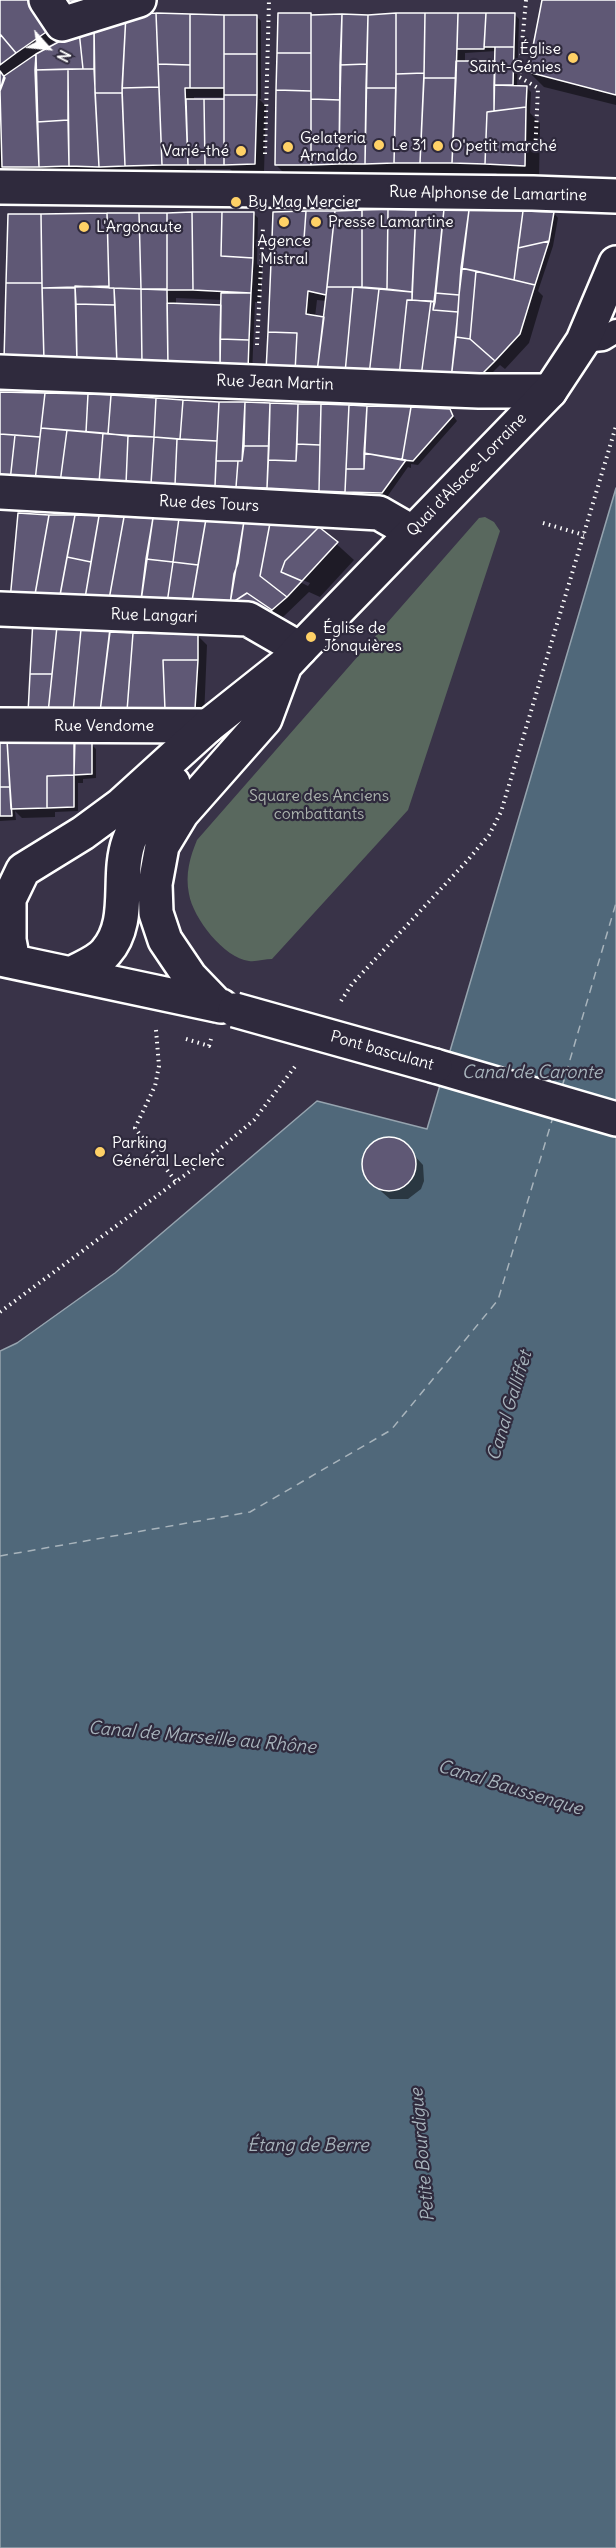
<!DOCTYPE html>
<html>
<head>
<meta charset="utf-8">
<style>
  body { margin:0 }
  #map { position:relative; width:616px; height:2548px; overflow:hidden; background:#393348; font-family:Delius,sans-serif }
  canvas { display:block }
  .north { position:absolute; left:18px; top:18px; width:60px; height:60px; -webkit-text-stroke:4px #2f2a3d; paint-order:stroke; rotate:117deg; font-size:16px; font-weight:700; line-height:24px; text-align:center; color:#fff }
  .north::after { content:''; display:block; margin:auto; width:21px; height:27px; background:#fff; clip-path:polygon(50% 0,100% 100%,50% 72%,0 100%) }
</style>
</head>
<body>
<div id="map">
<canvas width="616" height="2548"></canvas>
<div class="north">N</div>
</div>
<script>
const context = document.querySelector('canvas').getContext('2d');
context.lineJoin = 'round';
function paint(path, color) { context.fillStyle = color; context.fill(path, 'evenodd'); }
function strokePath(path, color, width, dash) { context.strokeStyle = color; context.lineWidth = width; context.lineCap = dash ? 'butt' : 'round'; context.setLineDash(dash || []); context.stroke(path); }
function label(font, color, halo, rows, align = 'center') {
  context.font = font + ' Delius,sans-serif'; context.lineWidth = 4.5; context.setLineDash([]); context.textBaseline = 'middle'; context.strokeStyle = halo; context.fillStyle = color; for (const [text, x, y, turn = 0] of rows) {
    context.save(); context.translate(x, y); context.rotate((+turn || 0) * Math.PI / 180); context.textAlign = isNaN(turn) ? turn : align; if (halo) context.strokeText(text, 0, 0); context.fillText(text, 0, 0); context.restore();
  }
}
const green = new Path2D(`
  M485,517L494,522L500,531L408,810L272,959C265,959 256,962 249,961C224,958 193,918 189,894C185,874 190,857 197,840L479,518Z`);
const water = new Path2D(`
  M616,488V2548H0V1351L17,1343L115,1273L317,1101L427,1129Z`);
const shadow = new Path2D(`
  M0,0H29L60,38L42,50L43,52L95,25L257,17L261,21V99H259L266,106L264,172L234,173L230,169H196V173L80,175L75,170L47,171V175L0,176ZM194,97H225V100L194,101Z
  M544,0H616V105L544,87L529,72Z
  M311,14L313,16H370L514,14L519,19L517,87H526L531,92L530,113L540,123L539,180L501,178L496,173H381V180L293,182L276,165ZM496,51V63L465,62V53Z
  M388,211L554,213L558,218L553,246L538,291L543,296L529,343L505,369L500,365L481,384L301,376L306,212ZM317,300L327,301L325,319L315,317Z
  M253,213L258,218L257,264L262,268L260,302H255L252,374L15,369L10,215ZM176,298L223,300L220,306L176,305Z
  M0,393L449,410L457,421L418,465L411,464V468L408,467L387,497L108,487Z
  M19,515L206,521L319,528L354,560L320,597L309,592L282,618L276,614L273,616L16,610ZM300,579L310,583L308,586L300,582Z
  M34,620L111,622L120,631L119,634L198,636L207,645L204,718L30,713Z
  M74,740L79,744H91L96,749V778L83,779V783H78V811L55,812V817L22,818L15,811L16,820L0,821V742Z
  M395,1139L403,1143L423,1165L424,1181L421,1189L408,1199H390L366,1178L363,1160L366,1152L379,1140Z`);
const ferry = new Path2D(`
  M562,1087L616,903
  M0,1556L250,1512L391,1430L498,1300L553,1117`);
const building = new Path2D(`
  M0,0H29L52,28L16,53L0,34Z
  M61,0H81L66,10Z
  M616,0V95L528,72L542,0Z
  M156,13L190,14V65L158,64Z
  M156,13L159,87L122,88L126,14Z
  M278,13H311V53H277Z
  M396,13H425L424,73L396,74Z
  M396,13V88H366L368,15Z
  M425,13H458L456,78H424Z
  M458,13H486L484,49H457Z
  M486,13H515L514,47H484Z
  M126,14L122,93H95L94,24Z
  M190,14L224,15V88H190Z
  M342,14L368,15L367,64L340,65Z
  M342,14L340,100L311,99V15Z
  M224,15H257V54H224Z
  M94,24V69H83L79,31Z
  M79,31L83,69L35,70L36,54Z
  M0,34L16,53L0,65Z
  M495,47H514L513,85H494Z
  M277,53H311V91L276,90Z
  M36,54L39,167H2L0,91L4,76Z
  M224,54H257V95H224Z
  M456,61H495L494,111L487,112L485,164L452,163Z
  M158,64L190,65V88H185L188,165H162Z
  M367,64L365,164H339L340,65Z
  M68,69H94L99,167L69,166Z
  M68,69V120L37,122L35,70Z
  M0,71L5,78L0,91Z
  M424,73L420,163H394L396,74Z
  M424,78H456L452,163H420Z
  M494,85L527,86L526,107L494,111Z
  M159,87L162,165L125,166L122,88Z
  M366,88H396L394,163L365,164Z
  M276,90L311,91V165H275Z
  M95,93H122L125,166L99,167Z
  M224,95H257L255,164L224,165Z
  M186,99H204L205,165H188Z
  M204,99H224V165H205Z
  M311,99L340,100L339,164L311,165Z
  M526,107L525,166L485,164L487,112Z
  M68,120L69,166L39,167L37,122Z
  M388,209L416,210L412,292L387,289Z
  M388,209L387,289L362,287V210Z
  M444,209L435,302L412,300L416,210Z
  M444,209L469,210L459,295L435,293Z
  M362,210V287H327L335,211Z
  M469,210L523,211L514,280L461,268Z
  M306,211L304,239H272L273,212Z
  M306,211H335L326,295L308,291L306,314L324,317L317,372H295L297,333L268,332L272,239H304Z
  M523,211L554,212L549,241L518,248Z
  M192,212L193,290H167V213Z
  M192,212H222L221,256L253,258L251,293L193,290Z
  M222,212H254L253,258L221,256Z
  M107,213H139L141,289L109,288Z
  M107,213L109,286L42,288L41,214Z
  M139,213H167V289H141Z
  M8,214H41L42,283H6Z
  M549,241L535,285L514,280L518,248Z
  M461,268L476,271L470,339L456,337Z
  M476,271L535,285L520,334L495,361L470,339Z
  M6,283H42L44,361L4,360Z
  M75,286L114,288L115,305L76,304Z
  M327,287H353L345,373L317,372Z
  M353,287L379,289L369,375L345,373Z
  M42,288H75L77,363L44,361Z
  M114,288L141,289L142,365H117Z
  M141,289L167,290L168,367L142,365Z
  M379,289L412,292V300H407L399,377L369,375Z
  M221,293H251L249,340L220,339Z
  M435,293L459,295L458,312L433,310Z
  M407,300L431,301L421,377H399Z
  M431,301L435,302L433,310L458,312L451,379L421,377Z
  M167,303L221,305L220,369L168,367Z
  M76,304L115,305L117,365L77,363Z
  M268,332L297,333L295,372L266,371Z
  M456,337L470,339L495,361L476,380L451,379Z
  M220,339L249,340L248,370L220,369Z
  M0,392L45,393L40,437L0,434Z
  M45,393L88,394L86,432L41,428Z
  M88,394L111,395L108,434L86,432Z
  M111,395L156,398L154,437L108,434Z
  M156,398L183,400L180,439L154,437Z
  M183,400L219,402L217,441L180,439Z
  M219,402H245L242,461H216Z
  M245,402L270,403L269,446H244Z
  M270,403L298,404L296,461L268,460Z
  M298,404H321L320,445L297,444Z
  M321,404L349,405L345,492L319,491Z
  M349,405L367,406L364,469H346Z
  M367,406L411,407L402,460L364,453Z
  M411,407L450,409L453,416L413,461L402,460Z
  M41,428L67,430L60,483L35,481Z
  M67,430L103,433L99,483H60Z
  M103,433L128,436L126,484L99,483Z
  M0,434L15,435L10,481L0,480Z
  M15,435L40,437L35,481H10Z
  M128,436L154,437L151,484H126Z
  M154,437L177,439L175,485L151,484Z
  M177,439L217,441L215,486L175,485Z
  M297,444L320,445L319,491L267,488L268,460L296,461Z
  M244,446H269L267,488L236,487L238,461H242Z
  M364,453L406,460L382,493L345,492L346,469H364Z
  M216,461H238L236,487L215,486Z
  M18,513L49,515L34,600H10Z
  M49,515H75L58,606H33Z
  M75,515L99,516L91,562L67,557Z
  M99,516L124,517L108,605L84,604Z
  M124,517L153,518L140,608L108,605Z
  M153,518H179L173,562L146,559Z
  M179,518L206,519L198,565L173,562Z
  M206,519L244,521L238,563L234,574L230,604L191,607Z
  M244,521L270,523L260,576L287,597L272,610L247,593L230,604Z
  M270,523L319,527L285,561L281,572L302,581L287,597L260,576Z
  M319,527L338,542L302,581L281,572L285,561Z
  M67,557L91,562L84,604L58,606Z
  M146,559L173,562L166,610L140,608Z
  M173,562L198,565L191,607L166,610Z
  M247,593L272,610L268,613L230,604Z
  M58,617L52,674H30L33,619Z
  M58,617L82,619L73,712L48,713Z
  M82,619L111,620L100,712H73Z
  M110,632L133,633L127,711L100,712Z
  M133,633L198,634V660H163L165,710L127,711Z
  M163,660H198L195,709L165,710Z
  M30,674H52L48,713H28Z
  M75,738L74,775L47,776V808L11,809L7,740Z
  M0,740H7L10,787H0Z
  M74,743H92V774L74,775Z
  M74,775V807L47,808V776Z
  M0,787H10L12,816H0Z
  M362 1164a27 27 0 1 1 54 0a27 27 0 1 1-54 0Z`);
const path = new Path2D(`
  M526,0L519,77L538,88L535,156
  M265,154L269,0
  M257,345L263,227
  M543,523L584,535
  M341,1001L352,984L467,861L489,835L501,812L616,426
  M156,1030L159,1066L155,1086L135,1128L177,1183
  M186,1039L209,1046L211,1039
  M0,1312L216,1152L254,1120L297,1064`);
const service = new Path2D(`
  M583,341L603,339L616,331`);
const pedestrian = new Path2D(`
  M0,187L533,193L616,196
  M0,372L479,391H550
  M0,492L379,513L412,532
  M0,609L248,619L300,649
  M0,725L208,726`);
const minor = new Path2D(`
  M46,0L62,24L139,0`);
const secondary = new Path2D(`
  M0,959L221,1006
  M13,961L9,940V899L23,870L83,833L121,805L208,726L286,664L300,649L550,391L583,341L616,263
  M71,974C81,968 98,962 106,952C133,921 116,877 129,841C137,818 156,801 173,783
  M217,1005L190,977L165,940L156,913L155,884L162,846L182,813L265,719L285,665
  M435,1066L616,1119`);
const secondaryBridge = new Path2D(`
  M235,1010L435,1066`);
const markers = [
  [573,58,6,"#ffd166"],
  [379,145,6,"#ffd166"],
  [438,146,6,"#ffd166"],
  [288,147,6,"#ffd166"],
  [241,151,6,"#ffd166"],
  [236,202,6,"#ffd166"],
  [284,222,6,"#ffd166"],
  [316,222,6,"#ffd166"],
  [84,227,6,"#ffd166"],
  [311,637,6,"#ffd166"],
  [100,1152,6,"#ffd166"]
];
const poiNames = [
  ["Église",561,49,"right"],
  ["Saint-Génies",561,67,"right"],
  ["Gelateria",300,138],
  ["Arnaldo",300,156],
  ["Le 31",391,145],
  ["O'petit marché",450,146],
  ["Varié-thé",229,151,"right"],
  ["By Mag Mercier",248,202],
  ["Presse Lamartine",328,222],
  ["L'Argonaute",96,227],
  ["Agence",284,241,"center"],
  ["Mistral",284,259,"center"],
  ["Église de",323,628],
  ["Jonquières",323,646],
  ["Parking",112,1143],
  ["Général Leclerc",112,1161]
];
const streetNames = [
  ["Rue Alphonse de Lamartine",488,194,1],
  ["Rue Jean Martin",275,383,2],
  ["Quai d'Alsace-Lorraine",467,475,-46],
  ["Rue des Tours",209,504,3],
  ["Rue Langari",154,616,2],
  ["Rue Vendome",104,726],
  ["Pont basculant",382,1051,16]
];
const parkNames = [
  ["Square des Anciens",319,796],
  ["combattants",319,814]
];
const waterNames = [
  ["Canal de Caronte",532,1073],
  ["Canal Galliffet",510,1406,-73],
  ["Canal de Marseille au Rhône",202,1738,5],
  ["Canal Baussenque",510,1788,17],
  ["Étang de Berre",308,2146],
  ["Petite Bourdigue",423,2155,-95]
];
paint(green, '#59685e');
paint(water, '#50687a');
strokePath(water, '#96a4af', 1.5);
paint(shadow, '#0007');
strokePath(ferry, '#a8b4bc', 1.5, [8, 6]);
paint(building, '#5f5875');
strokePath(building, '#fff', 1.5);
strokePath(service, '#fff', 27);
strokePath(pedestrian, '#fff', 38);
strokePath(minor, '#fff', 38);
strokePath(secondary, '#fff', 38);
strokePath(path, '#fff', 4, [1.5, 4.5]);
strokePath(service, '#2f2a3d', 22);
strokePath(pedestrian, '#2f2a3d', 33);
strokePath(minor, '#2f2a3d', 33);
strokePath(secondary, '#2f2a3d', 33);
strokePath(secondaryBridge, '#fff', 38, []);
strokePath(secondaryBridge, '#2f2a3d', 33);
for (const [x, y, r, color] of markers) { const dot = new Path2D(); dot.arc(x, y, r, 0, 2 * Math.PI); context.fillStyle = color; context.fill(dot); strokePath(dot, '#2f2a3d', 2); }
label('16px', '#fff', '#2f2a3d', poiNames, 'left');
label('16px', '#fff', '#2f2a3d', streetNames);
label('16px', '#acb4ae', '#2f2a3d', parkNames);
label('italic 18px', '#a8b4bc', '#2f2a3d', waterNames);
</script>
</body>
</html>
